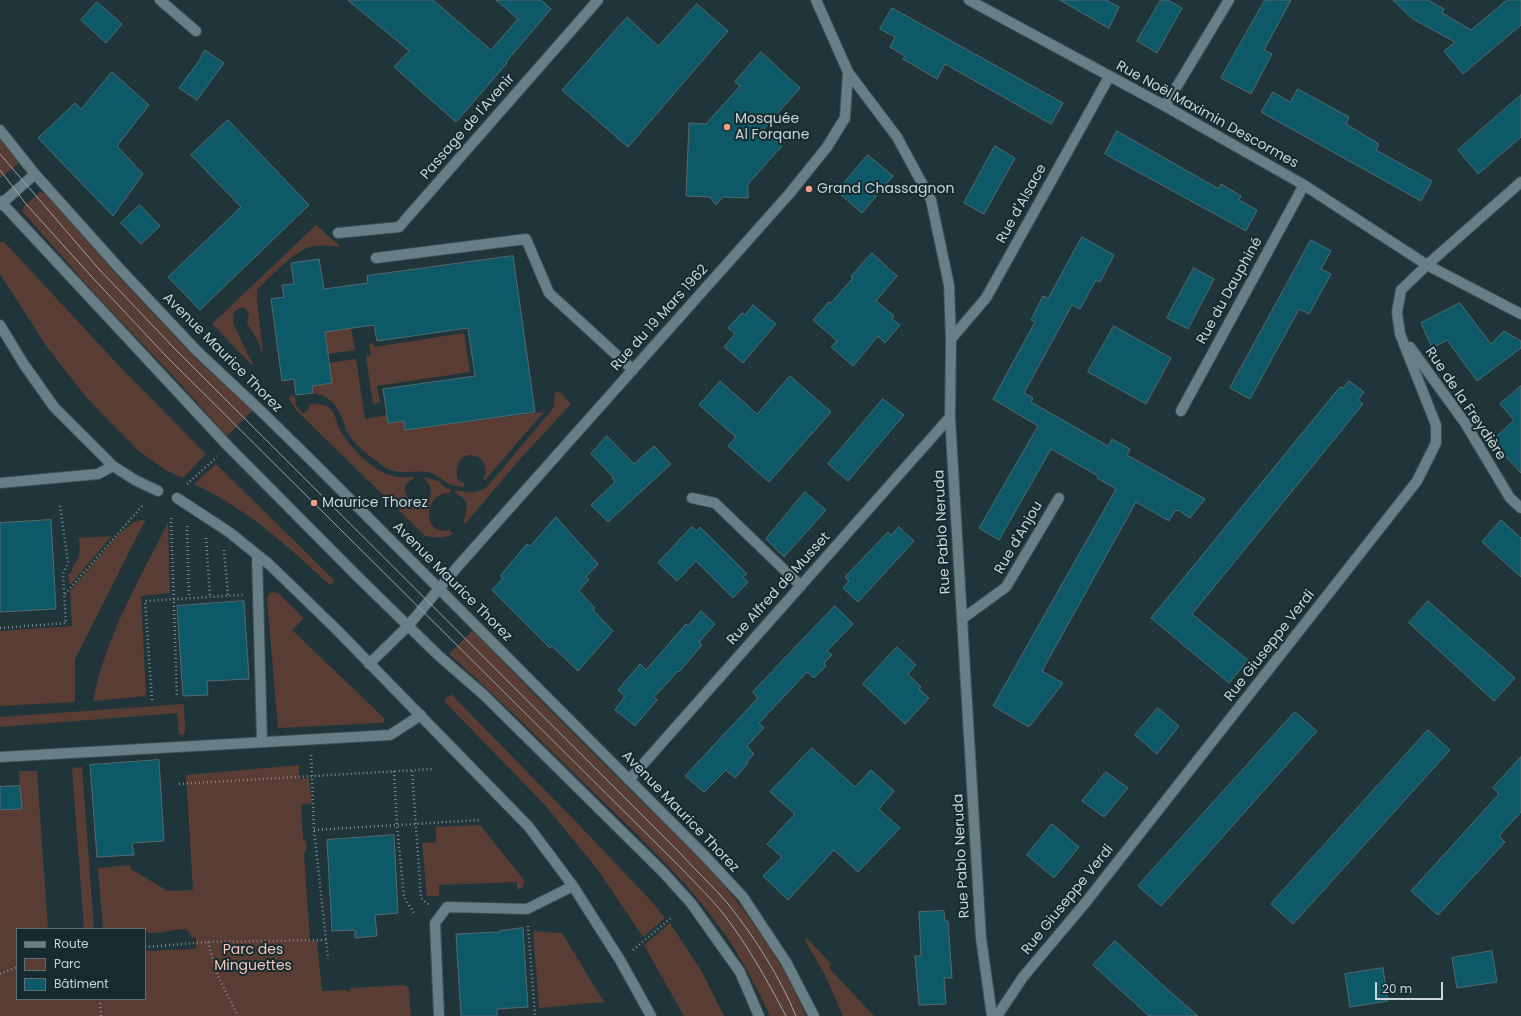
<!DOCTYPE html>
<html>
<head>
<meta charset="utf-8">
<style>
  body { margin:0 }
  #map { position:relative; width:1521px; height:1016px; overflow:hidden; background:#20353a; font-family:Poppins,sans-serif }
  canvas { display:block }
  .legend { position:absolute; left:16px; top:928px; width:130px; height:72px; box-sizing:border-box; background:#162b30; border:1px solid #5d6f73; margin:0; padding:5px 7px; list-style:none; font-size:12px; color:#c8d4d7 }
  .legend li { display:flex; align-items:center; gap:8px; height:20px }
  .legend b { width:20px; border:1px solid #5d6f73 }
  .scale { position:absolute; left:1375px; top:982px; width:68px; height:18px; box-sizing:border-box; border:2px solid #c8d4d7; border-top:0; padding-left:5px; font-size:12px; line-height:14px; white-space:nowrap; color:#c8d4d7; -webkit-text-stroke:3px #162b30; paint-order:stroke }
</style>
</head>
<body>
<div id="map">
<canvas width="1521" height="1016"></canvas>
<ul class="legend">
<li><b style="height:5px;background:#677f85"></b>Route</li>
<li><b style="height:11px;background:#593d34"></b>Parc</li>
<li><b style="height:11px;background:#0e5967"></b>Bâtiment</li>
</ul>
<div class="scale">20 m</div>
</div>
<script>
const context = document.querySelector('canvas').getContext('2d');
context.lineJoin = 'round';
function paint(path, color) { context.fillStyle = color; context.fill(path, 'evenodd'); }
function strokePath(path, color, width, dash) { context.strokeStyle = color; context.lineWidth = width; context.lineCap = dash ? 'butt' : 'round'; context.setLineDash(dash || []); context.stroke(path); }
function label(font, color, halo, rows, align = 'center') {
  context.font = font + ' Poppins,sans-serif'; context.lineWidth = 4; context.setLineDash([]); context.textBaseline = 'middle'; context.strokeStyle = halo; context.fillStyle = color; for (const [text, x, y, turn = 0] of rows) {
    context.save(); context.translate(x, y); context.rotate((+turn || 0) * Math.PI / 180); context.textAlign = isNaN(turn) ? turn : align; if (halo) context.strokeText(text, 0, 0); context.fillText(text, 0, 0); context.restore();
  }
}
const green = new Path2D(`
  M0,139L18,161V164L0,178Z
  M40,192L45,193L114,272L197,360L253,410L227,436L175,378L95,294L22,211L24,206Z
  M316,225L341,247C331,246 319,244 310,247C294,251 269,278 257,290V300L263,355L258,341L247,323L249,313L246,309L241,307L234,312L233,322L248,355L253,363L252,365L212,324Z
  M0,242H3L8,246L121,368L206,454L183,478L167,471L139,451L112,424L86,397L47,347L0,274Z
  M351,328L355,350L328,354L325,332Z
  M464,333L470,372L377,386L380,403L373,404L366,356L371,355L369,344L373,343L374,347Z
  M356,359L365,419L387,415L388,423L404,421L405,430L544,412L485,480L483,479C489,472 485,459 475,456C460,451 454,468 458,480L465,484L464,487C459,486 454,486 449,484C442,480 437,474 428,472C412,470 397,476 383,466C372,458 357,447 349,435C346,431 345,425 343,420C338,406 329,395 313,393L312,386L332,383L329,363Z
  M555,391L562,394L571,404L521,458L465,524L463,522L465,518L467,504L463,498L455,493V490C466,492 478,494 487,487L551,411L554,406Z
  M291,394L297,400L295,402V404L302,413C308,412 309,409 310,404C315,404 323,404 328,407C337,413 335,422 340,430C351,448 370,469 390,475C397,478 406,477 414,477V479C400,484 404,494 412,502L424,503L430,498L431,488L424,477L438,481L447,489H451L450,493C423,492 421,537 450,530L453,534C446,538 432,539 424,535L298,412L289,399Z
  M216,464L335,581L330,585C287,546 248,509 194,484Z
  M146,519L75,659V702L0,706V631L72,626L70,591L117,536L134,522Z
  M168,523L170,593L141,596L146,696L93,701C105,638 139,580 168,523Z
  M112,536L70,585L68,574L71,573C73,563 75,565 78,558C81,552 79,544 79,538Z
  M272,592L278,593L304,618L292,630L384,718V721L382,723L278,728L267,599L269,594Z
  M473,630C525,686 579,739 633,793C657,817 683,840 706,865C747,910 782,960 806,1016H770C756,986 741,956 721,929C684,877 635,833 589,788C543,743 498,697 449,654Z
  M451,694L580,826L654,904L665,918L643,937L598,870L544,804L444,701Z
  M184,704L185,732L183,735L179,734L177,713L0,727V717Z
  M299,765V779L309,778L312,803L301,805L303,839C308,842 308,849 304,853L310,941H317L322,991L345,990L349,992L351,988L404,985L409,988L411,1016H0V786L20,785L19,771H37L48,929H17V999H145V951L196,949V937L192,938L190,933L185,929L174,930L163,932L151,933L145,931V929H103L98,868L130,865L131,869L168,891L193,890L186,775Z
  M82,767L94,929H84L72,768Z
  M480,825L525,881L522,888L517,890V882L439,885V896H427L422,843L436,842V827Z
  M670,923L702,972L724,1016H684L644,945Z
  M533,931L562,933L604,1002L539,1008Z
  M807,938L831,964L829,968L874,1016H843L825,975L805,940Z`);
const building = new Path2D(`
  M348,0H433L491,50L518,19L496,0H541L551,9L506,62L507,63L456,122L394,67L409,51Z
  M1060,0H1106L1119,7L1109,28Z
  M1161,0H1168L1182,8L1157,53L1137,41Z
  M1265,0H1291L1264,50L1272,54L1251,94L1221,78Z
  M1393,0H1428L1444,9L1442,13L1471,30L1507,0H1521V25L1463,74L1444,51L1455,42L1413,19Z
  M97,2L122,24L106,43L81,20Z
  M697,4L728,31L628,147L562,90L627,17L658,46Z
  M892,8L1063,103L1051,124L945,64L937,79L903,59L905,56L890,47L895,37L880,29Z
  M205,50L224,63L197,100L179,88L199,61Z
  M761,52L800,88L763,130L782,146L748,184V198L723,197L716,205L710,197L686,196L689,123L706,124L740,86L735,82Z
  M112,72L149,105L117,146L143,174L113,216L38,138L75,103L81,109Z
  M1298,89L1349,117L1346,124L1379,144L1376,150L1432,181L1421,201L1261,112L1273,92L1290,102Z
  M1521,95V137L1478,174L1458,150Z
  M228,120L309,205L200,310L168,277L241,207L191,155Z
  M1117,131L1219,189L1221,184L1241,196L1239,200L1257,210L1246,231L1105,154Z
  M995,146L1015,158L984,214L964,203Z
  M868,155L893,176L862,213L837,191Z
  M140,205L160,226L141,244L121,223Z
  M1082,237L1114,255L1100,282L1096,280L1080,309L1072,305L1024,393L1033,398L1031,402L1108,446L1112,439L1130,449L1127,455L1205,499L1190,518L1178,510L1177,511L1175,510L1169,521L1136,502L1042,671L1063,683L1029,727L993,706L1116,489L1097,478L1098,476L1051,449L999,540L979,528L1038,426L993,399L1035,322L1031,320L1043,296L1048,298Z
  M1311,240L1331,251L1321,269L1331,274L1309,314L1299,309L1250,399L1230,388Z
  M872,253L897,276L876,301L894,316L892,319L900,325L885,343L878,336L853,366L831,347L837,341L813,320L829,302L831,303L853,278L851,277Z
  M513,256L535,412L405,430L404,421L388,423L383,389L475,376L468,328L377,341L374,325L325,332L332,383L312,386L313,393L296,395L294,379L282,381L271,299L284,297L282,285L294,284L291,263L319,259L324,289L368,283L367,276Z
  M1194,268L1214,279L1188,329L1167,318Z
  M1460,303L1491,344L1504,331L1521,341V348L1477,381L1447,340L1432,348L1421,323Z
  M753,305L776,324L743,363L724,347L735,334L728,328L742,313L745,315Z
  M1114,326L1171,358L1146,404L1088,372Z
  M790,376L831,412L769,482L728,446L736,437L699,405L720,381L757,414Z
  M1349,381L1364,392L1358,400L1363,404L1192,614L1248,660L1229,683L1151,618L1340,387L1343,388Z
  M1521,386V473L1492,441L1514,420L1500,404Z
  M883,399L904,415L848,481L828,464Z
  M607,436L634,464L654,446L671,464L608,522L591,505L615,482L612,478L613,477L591,454Z
  M805,492L826,510L784,557L766,539Z
  M556,517L598,564L586,577L589,579L579,591L595,608L593,610L613,631L578,671L552,646L550,648L492,590L503,578L500,576L527,544L530,546Z
  M51,520L56,609L0,612V523Z
  M1501,520L1521,538V577L1482,542Z
  M692,527L697,531L700,527L747,574L743,577L748,582L733,598L696,561L677,581L658,563Z
  M899,527L914,541L858,602L843,588L849,581L845,577L888,532L891,535Z
  M244,601L249,679L207,681L208,695L183,696L177,606Z
  M1428,601L1515,678L1494,701L1409,623Z
  M835,606L853,624L827,651L832,655L824,663L826,666L814,678L807,672L759,723L764,728L747,746L754,754L747,761L748,763L735,778L726,770L704,792L685,776L758,698L753,692Z
  M701,611L715,624L699,642L702,645L679,672L678,671L654,697L657,700L635,726L615,710L625,696L618,690L640,664L646,670L686,624L688,626Z
  M897,647L916,665L908,674L921,687L919,689L929,698L905,724L863,684Z
  M1158,708L1179,726L1157,754L1135,735Z
  M1295,712L1317,731L1161,906L1138,886Z
  M1428,730L1450,750L1293,924L1271,904Z
  M812,748L855,787L871,770L894,791L879,809L900,828L858,872L834,850L788,900L763,876L782,857L767,844L795,814L770,792Z
  M1521,757V812L1499,836L1505,842L1438,915L1411,891L1499,794L1493,788Z
  M159,760L164,841L132,843L134,855L97,857L90,765Z
  M1106,772L1128,788L1104,817L1082,801Z
  M20,786L22,809L0,810V787Z
  M1052,824L1079,847L1054,878L1027,855Z
  M394,835L398,913L375,915L377,936L355,938V930L332,931L327,840Z
  M944,911L945,921H948L952,978H944L946,1004L919,1005L915,956H921L919,912Z
  M523,928L528,1007L497,1009V1016H461L456,934L500,932V931Z
  M1115,941L1167,989L1198,1016H1149L1093,965Z
  M1492,951L1497,982L1457,988L1452,958Z
  M1383,968L1388,1001L1350,1007L1345,974Z`);
const path = new Path2D(`
  M187,484L217,457
  M171,518L177,698
  M187,526L189,598
  M206,538L210,597
  M224,550L228,596
  M65,594L143,505
  M0,628L66,623L63,574L68,563L60,505
  M152,700L145,601L243,595
  M311,755L314,830L326,940
  M394,771L397,826L404,897L414,913
  M412,771L421,898L429,905
  M179,784L432,769
  M314,830L481,820
  M528,926L535,1016
  M208,942L216,972L238,1016
  M145,947L208,942L326,940L328,959
  M633,950L671,918
  M0,974L17,967
  M100,999L101,1016`);
const minor = new Path2D(`
  M160,0L196,31
  M969,0L1165,106L1304,185L1427,265L1521,314
  M848,72L897,137L931,200L949,285L951,339L950,417L981,938L992,1016
  M1165,106L1229,0
  M0,130L35,174L119,268L197,351L263,413L315,464L705,856L743,897L786,962L814,1016
  M0,201L228,446L359,578L439,656L484,695L663,872L691,903L740,972L759,1016
  M0,205L35,174
  M338,233L399,227L598,0
  M376,258L526,239L549,293L633,370
  M0,325L23,363L54,407L113,466L135,480L158,491
  M951,339L986,298L1109,77
  M1410,347L1465,423L1510,498L1521,508
  M1181,411L1304,185
  M0,483L98,474L113,466
  M177,498L229,532L270,565L337,630L529,827L573,886L620,960L651,1016
  M692,498L715,503L801,586
  M257,555L262,742
  M962,619L1006,587L1059,498
  M369,664L407,627L459,565L790,193L827,147L845,118L848,72L816,0
  M0,757L390,735L421,715
  M629,780L950,417
  M439,1016L435,923L447,907L527,909L573,886
  M997,1016L1023,977L1086,902L1417,481L1436,443V425L1400,334L1397,312L1401,290L1427,265L1521,182`);
const tram = new Path2D(`
  M0,154L98,268L174,348L680,853C696,871 714,887 729,905C755,938 780,977 796,1016
  M0,170L26,204L91,276L166,356L680,867C694,882 709,896 722,912C747,944 767,980 786,1016`);
const markers = [
  [727,127,4,"#f39f85"],
  [809,189,4,"#f39f85"],
  [314,503,4,"#f39f85"]
];
const streetNames = [
  ["Rue Noël Maximin Descormes",1207,115,29],
  ["Passage de l'Avenir",468,127,-49],
  ["Rue d'Alsace",1022,204,-61],
  ["Rue du Dauphiné",1230,291,-61],
  ["Rue du 19 Mars 1962",660,318,-48],
  ["Avenue Maurice Thorez",222,353,45],
  ["Rue de la Freydière",1465,404,56],
  ["Rue Pablo Neruda",943,532,-93],
  ["Rue d'Anjou",1019,538,-60],
  ["Avenue Maurice Thorez",452,582,45],
  ["Rue Alfred de Musset",779,589,-48],
  ["Rue Giuseppe Verdi",1270,646,-52],
  ["Avenue Maurice Thorez",680,812,46],
  ["Rue Pablo Neruda",962,856,-93],
  ["Rue Giuseppe Verdi",1068,900,-51]
];
const poiNames = [
  ["Mosquée",735,119],
  ["Al Forqane",735,135],
  ["Grand Chassagnon",817,189],
  ["Maurice Thorez",322,503]
];
const parkNames = [
  ["Parc des",253,950],
  ["Minguettes",253,966]
];
paint(green, '#593d34');
paint(building, '#0e5967');
strokePath(building, '#536a70', 1);
strokePath(minor, '#3d5054', 12);
strokePath(path, '#7c8c90', 2.5, [1, 3]);
strokePath(minor, '#677f85', 10);
strokePath(tram, '#98a7aa', 1);
for (const [x, y, r, color] of markers) { const dot = new Path2D(); dot.arc(x, y, r, 0, 2 * Math.PI); context.fillStyle = color; context.fill(dot); strokePath(dot, '#162b30', 1.5); }
label('14px', '#c8d4d7', '#162b30', streetNames);
label('14px', '#c8d4d7', '#162b30', poiNames, 'left');
label('14px', '#f9c7b8', '#162b30', parkNames);
</script>
</body>
</html>
